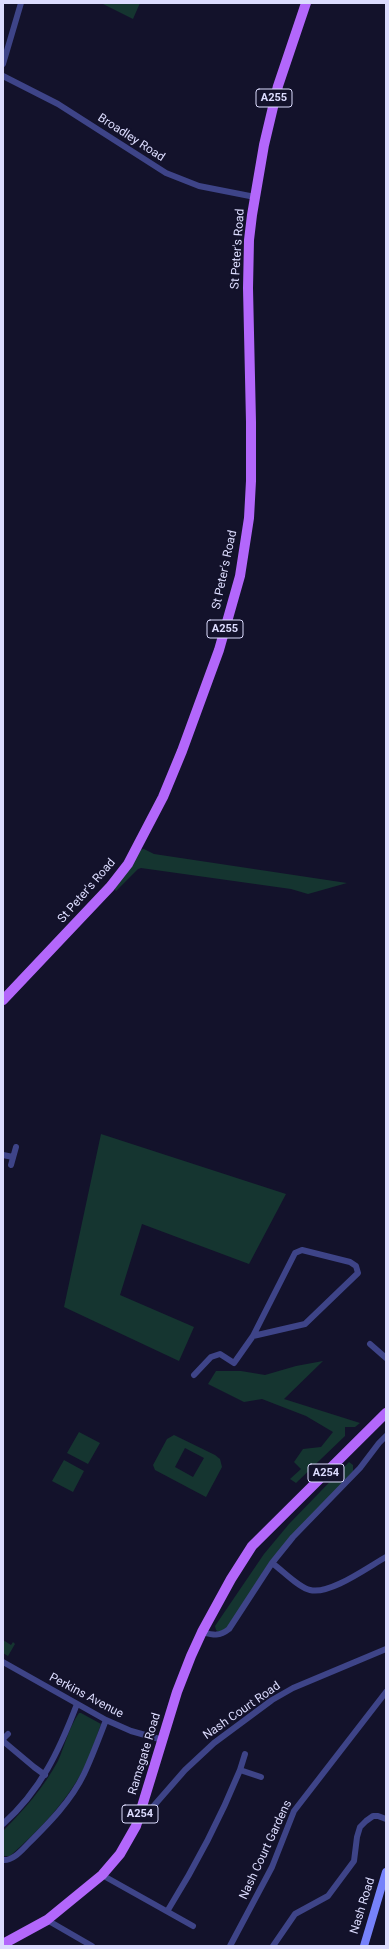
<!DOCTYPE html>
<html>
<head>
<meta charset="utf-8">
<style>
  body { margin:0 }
  #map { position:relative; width:389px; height:1949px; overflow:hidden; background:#13122b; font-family:Roboto,sans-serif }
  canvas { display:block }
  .frame { position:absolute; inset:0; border:4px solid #dcdcfe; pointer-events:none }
</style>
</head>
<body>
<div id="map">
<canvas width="389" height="1949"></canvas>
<div class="frame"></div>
</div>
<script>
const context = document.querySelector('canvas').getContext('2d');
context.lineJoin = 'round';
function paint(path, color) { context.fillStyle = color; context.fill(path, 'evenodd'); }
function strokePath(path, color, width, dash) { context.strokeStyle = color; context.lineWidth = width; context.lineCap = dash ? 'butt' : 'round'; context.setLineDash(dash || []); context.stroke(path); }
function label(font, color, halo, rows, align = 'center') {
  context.font = font + ' Roboto,sans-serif'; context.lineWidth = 3.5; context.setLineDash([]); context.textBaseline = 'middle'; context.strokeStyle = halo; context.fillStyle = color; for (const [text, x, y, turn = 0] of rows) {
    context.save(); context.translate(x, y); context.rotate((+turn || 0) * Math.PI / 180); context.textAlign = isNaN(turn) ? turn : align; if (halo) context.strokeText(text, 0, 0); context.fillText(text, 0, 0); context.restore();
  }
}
const green = new Path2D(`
  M101,3H140L133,19Z
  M144,849L154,854L347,883L308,894L291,889L141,868L138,869L116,891L112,886L138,850Z
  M101,1134L286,1194L249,1264L142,1224L120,1295L194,1327L179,1361L64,1307Z
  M323,1361L284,1399L360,1423L355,1427H345V1436L296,1483L290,1479L301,1469L294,1462L303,1449L321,1447L333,1432L306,1416L262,1399L244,1402L208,1384L216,1371H241L265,1375L296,1366Z
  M79,1432L100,1443L88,1464L67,1453Z
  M174,1435L215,1455L220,1459L222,1467L206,1497L155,1470L153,1465L167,1439ZM185,1448L204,1458L193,1477L175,1467Z
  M64,1460L84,1471L73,1492L52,1481Z
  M349,1462L353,1465V1472L270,1561L227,1629L220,1633L216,1630L215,1626L264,1554L289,1524Z
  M3,1640L11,1645L13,1642L15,1644L8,1656L3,1653Z
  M79,1713H81L101,1724C95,1740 91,1756 83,1770C65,1804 38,1831 10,1856H4L3,1831C24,1810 44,1787 58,1761C65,1745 69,1727 79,1713Z`);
const street = new Path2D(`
  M3,64L21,3
  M3,76L58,104L166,173L199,186L255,197
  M3,1155L13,1157
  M11,1165L16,1147
  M370,1344L386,1358
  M194,1375L211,1357L220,1354L234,1363L253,1336L305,1324L358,1273L356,1266L350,1262L302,1250L295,1253L253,1336
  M272,1563C282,1570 299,1588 310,1590C330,1595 368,1567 386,1557
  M202,1632C213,1635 219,1637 229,1629L272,1563L293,1537L360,1468L379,1443L386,1436
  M3,1662L106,1720L131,1731L163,1740
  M3,1739L8,1734
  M3,1741L34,1767L45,1775
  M245,1754L240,1770L261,1777
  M3,1824C41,1790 59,1751 77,1704
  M137,1825L185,1770L214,1743L272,1700L293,1688L386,1649
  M3,1860C13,1861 22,1850 28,1844C49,1823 71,1801 84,1774C92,1757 99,1738 106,1720
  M102,1875L193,1926
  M168,1910C196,1865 220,1819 240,1770
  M47,1920L92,1946
  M230,1946L272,1867L294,1811L386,1692
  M273,1946L295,1914L328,1896L354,1861L357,1837L360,1827L366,1821L373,1816H378L386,1819`);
const secondary = new Path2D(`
  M364,1946L386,1872`);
const primary = new Path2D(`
  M3,1000L110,887L128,864L163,797L182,751L219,650L240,576L249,518L251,481V422L248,288L249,240L252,215L264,145L278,86L306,3
  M3,1944L47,1920L102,1875L120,1854L136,1826L177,1692L191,1656L202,1632L231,1579L252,1546L386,1413`);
const shields = [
  [274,98,36],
  [225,629,36],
  [326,1473,36],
  [140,1814,36]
];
const shieldNames = [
  ["A255",274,98],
  ["A255",225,629],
  ["A254",326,1473],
  ["A254",140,1814]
];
const streetNames = [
  ["Broadley Road",131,138,33],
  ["St Peter's Road",238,249,-86],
  ["St Peter's Road",225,570,-78],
  ["St Peter's Road",87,891,-49],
  ["Perkins Avenue",86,1696,28],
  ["Nash Court Road",242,1711,-35],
  ["Ramsgate Road",145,1754,-73],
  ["Nash Court Gardens",266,1850,-65],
  ["Nash Road",363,1906,-73]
];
paint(green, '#153530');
strokePath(street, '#3e4488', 6);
strokePath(secondary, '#7682fb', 8);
strokePath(primary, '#b367fb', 10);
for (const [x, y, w] of shields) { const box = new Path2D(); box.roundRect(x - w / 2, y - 9, w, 18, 3); context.fillStyle = '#13122b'; context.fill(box); strokePath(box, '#dcdcfe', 1); }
label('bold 11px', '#dcdcfe', null, shieldNames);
label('12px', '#dcdcfe', '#13122b', streetNames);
</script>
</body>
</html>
